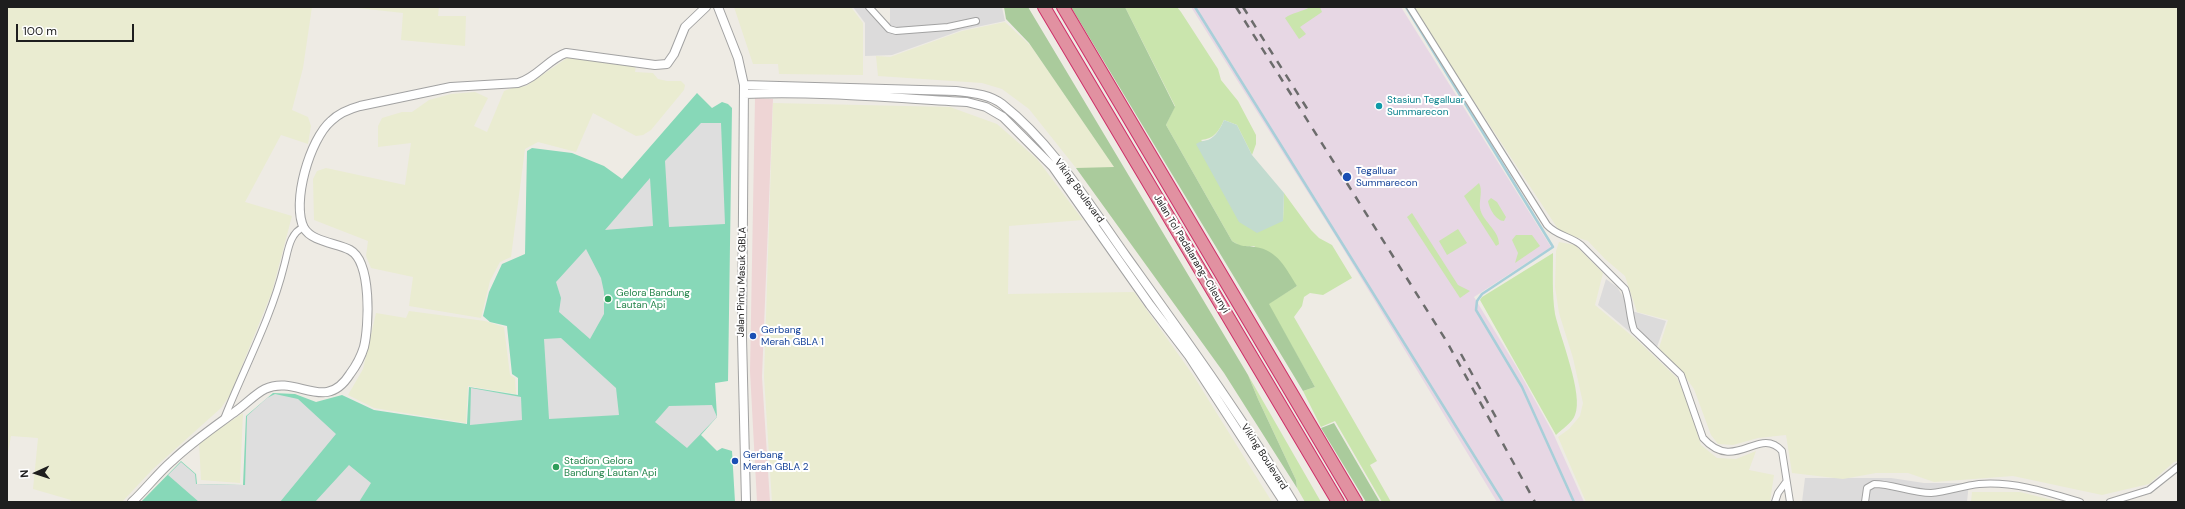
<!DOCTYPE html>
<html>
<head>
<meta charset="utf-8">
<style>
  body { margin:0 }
  #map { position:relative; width:2185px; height:509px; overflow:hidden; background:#eeebe4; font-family:"DM Sans",sans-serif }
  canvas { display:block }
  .frame { position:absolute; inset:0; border:8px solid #1e1e1e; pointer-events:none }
  .north { position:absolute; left:16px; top:453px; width:40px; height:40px; -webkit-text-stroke:3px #fff; paint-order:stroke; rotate:267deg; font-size:11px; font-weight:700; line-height:16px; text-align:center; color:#1e1e1e }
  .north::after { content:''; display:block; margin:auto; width:14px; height:18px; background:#1e1e1e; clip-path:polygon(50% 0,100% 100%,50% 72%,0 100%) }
  .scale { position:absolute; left:16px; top:24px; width:118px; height:18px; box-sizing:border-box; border:2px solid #1e1e1e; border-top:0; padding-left:5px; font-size:12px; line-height:14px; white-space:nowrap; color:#1e1e1e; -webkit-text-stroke:3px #fff; paint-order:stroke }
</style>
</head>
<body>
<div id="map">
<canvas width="2185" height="509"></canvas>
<div class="frame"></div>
<div class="north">N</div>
<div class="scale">100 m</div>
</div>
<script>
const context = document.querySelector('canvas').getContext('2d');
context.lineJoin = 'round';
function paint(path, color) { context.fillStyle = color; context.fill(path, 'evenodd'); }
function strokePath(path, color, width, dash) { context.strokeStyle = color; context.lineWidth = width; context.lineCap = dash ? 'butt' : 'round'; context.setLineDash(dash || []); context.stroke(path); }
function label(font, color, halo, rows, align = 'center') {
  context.font = font + ' "DM Sans",sans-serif'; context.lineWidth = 4; context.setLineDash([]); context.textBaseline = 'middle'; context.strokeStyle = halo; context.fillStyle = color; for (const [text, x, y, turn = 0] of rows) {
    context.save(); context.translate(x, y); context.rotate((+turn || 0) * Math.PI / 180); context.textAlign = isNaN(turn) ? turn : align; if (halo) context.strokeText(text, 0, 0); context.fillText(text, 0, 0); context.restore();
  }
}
const residential = new Path2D(`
  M853,7H872L881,18L890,23V7H1002L1005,21L962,30L892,55L865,56V23Z
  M1606,279L1617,287L1632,311L1666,321L1657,347L1665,356L1662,359L1598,305Z
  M1805,478H1891L1924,483H1969L1967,502H1784H1802Z`);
const commercial = new Path2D(`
  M755,98L773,99L762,377L770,502H757L750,371Z`);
const industrial = new Path2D(`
  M1191,7H1401L1551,247L1474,297L1516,366L1553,433L1584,502H1497L1336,237Z`);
const farmland = new Path2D(`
  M7,7H312L303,68L292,110L308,117L311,126L308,144L281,135L245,202L292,216L272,292L230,395L221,408L153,469L122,502H70L71,500L33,489L38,438L11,436L7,458Z
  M349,7H439L438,16H466L465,46L401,40L403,13Z
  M734,7H851L863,23V75L779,74L778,64H753Z
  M1412,7H2178V461L2174,462L2149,484L2102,495L2013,476L1934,482L1908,473H1876L1843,479L1792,473L1786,435L1758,438L1733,445L1718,444L1711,435L1694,389L1684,375L1659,348L1668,320L1637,312L1625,276L1605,259L1588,241L1560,232Z
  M1005,22L1031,46L1115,168H1076L1029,109L1002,89L982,83L878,76L876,56L890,57L962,31Z
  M576,57L636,66L635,72L653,73L658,79L667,81H681L685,85L684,90L651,130L643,135L636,136L593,113L576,152L538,142L525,149L511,257L500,262L490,281L481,318L409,306L413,277L371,268L366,256L368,241L314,220L313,179L317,171L326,168L405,185L411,143L378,147V126L382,118L402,112H412L429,100L451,94L475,92L488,98L474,126L487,132L504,91L512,88L526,86L567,58Z
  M773,103L950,107L997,124L1037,159L1083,220L1009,226L1008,294L1134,292L1193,375L1272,502H772L764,377Z
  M1559,242L1575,245L1603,273L1595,305L1638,341L1677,378L1686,398L1701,445L1717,458L1736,459L1756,451L1749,470L1774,475L1770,502H1586L1558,437L1569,429L1580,416L1583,403L1573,358L1559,313L1555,287L1556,251Z
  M409,311L485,321L504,327L510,375L515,378L516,394L468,386L466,423L374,408L348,395L363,369L376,313L406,318Z
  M243,413L240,483L201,480L199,442Z
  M1972,492H2020L2061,502H1971Z`);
const grass = new Path2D(`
  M1125,7H1177L1181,12L1218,69L1221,80L1238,101L1256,135V144L1252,155L1237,125L1224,120C1219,131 1214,139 1201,140L1283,221L1284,193L1311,230L1319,238L1332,245L1352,278L1323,295L1310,293L1304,297L1302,306L1294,317L1377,461L1370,465L1391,502H1382L1335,421L1321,427L1303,391L1315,387L1268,304L1297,286L1254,246L1242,247L1232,241L1166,125L1175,106Z
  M1310,7H1320L1322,12L1300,27L1306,34L1299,39L1285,18C1293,12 1302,12 1310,7Z
  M1479,183C1483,190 1479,200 1480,208C1482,221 1499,230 1499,244L1496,246L1464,196Z
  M1491,198L1497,202L1506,217L1504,221C1496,221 1489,208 1488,201Z
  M1412,213L1458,285L1470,291L1460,298L1407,217Z
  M1458,229L1467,243L1447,255L1439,241Z
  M1516,235H1532L1540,246L1515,263L1518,253L1512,240Z
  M1553,253C1553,273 1552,294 1555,314C1560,337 1584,395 1575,415C1572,423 1562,429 1556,435L1480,300L1482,297Z
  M1248,375L1321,502H1305L1297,488L1296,480L1258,399Z`);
const forest = new Path2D(`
  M1004,7H1028L1248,375L1258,399L1296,480L1297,488L1224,373L1076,168L1114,167L1029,43L1006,19Z
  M1071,7H1125L1175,107L1166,125L1232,241C1243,248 1244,245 1255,247C1278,250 1286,269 1297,286L1269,304L1315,387L1303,391Z
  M1334,423L1380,502H1366L1321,428Z`);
const wetland = new Path2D(`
  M1224,120L1237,125L1252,155L1284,193L1283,221L1257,233L1239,222L1196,144C1201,141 1203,141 1208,140C1216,137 1221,127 1224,120Z`);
const pitch = new Path2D(`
  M697,93L712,108L722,102L728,104L732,108L728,381L715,383L717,417L701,435L717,451L722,448L732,451L735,502H141L181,461L196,474L197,484L243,485L246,416L273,393L295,394L316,402L342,395L374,410L467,424L469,387L518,395V378L512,374L507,326L490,322L483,316L489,292L502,264L525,254L527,151L532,148L572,153L604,166L622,179Z`);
const parking = new Path2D(`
  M701,123H721L725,224L669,227L665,161Z
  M650,178L653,226L605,230Z
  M586,249L601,278L604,292V314L590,339L559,312L561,298L556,282Z
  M561,338L616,388L619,415L549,419L544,339Z
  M471,388L521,397L522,420L470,425Z
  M275,394L298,399L336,434L280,502H199L168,475L181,462L195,474L196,484L245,485L247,416L267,398Z
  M712,405L717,417L687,448L655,422L669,406Z
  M349,465L371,483L359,502H315Z`);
const stream = new Path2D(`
  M1195,7L1503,502
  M1406,7L1553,247L1482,294L1477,301L1476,310L1522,387L1574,502`);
const minor = new Path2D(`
  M869,7L889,29L896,31L948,27L976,21
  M1410,7L1547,225C1557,236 1570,236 1581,245L1625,289C1630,302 1629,316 1634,330L1681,375L1703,438C1735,474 1759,425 1782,451L1790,502
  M224,419C244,368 271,319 284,266C288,252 289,233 304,227
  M1775,502L1778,493L1786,482
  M1865,502L1867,488L1874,484C1893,484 1911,493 1931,493C1947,492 1962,486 1979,484C2013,481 2047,492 2080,502
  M2110,502L2149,490L2178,467`);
const tertiary = new Path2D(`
  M718,7L738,58L744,85L742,337L746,502
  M744,85L956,91C972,93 989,94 1002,104C1053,144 1089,204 1126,256C1184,337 1242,417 1293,502
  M744,94C819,91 893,98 967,102L986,107L1003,117L1053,167L1150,305L1189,356L1284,502
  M132,502C146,489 158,473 172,461C192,442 214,427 236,411C246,404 255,394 265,389C297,374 325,414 350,374C356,366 361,357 364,347C369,326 372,262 350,250C337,243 312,242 304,228C291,203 310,139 331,121C339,113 349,109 360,106L451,87L518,83C537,78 548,59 566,53L655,65L667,64L674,54L685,27L706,7`);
const motorway = new Path2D(`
  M1044,7L1338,502
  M1063,7L1356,502`);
const rail = new Path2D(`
  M1236,7L1447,342L1535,502
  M1243,7L1308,110
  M1461,354L1498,421`);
const markers = [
  [1379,106,4,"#0f9aa8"],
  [1347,177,5,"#1a4fb4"],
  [608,299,4,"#2e9e5b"],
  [753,336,4,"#1a4fb4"],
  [735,461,4,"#1a4fb4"],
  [556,467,4,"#2e9e5b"]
];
const cultureNames = [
  ["Stasiun Tegalluar",1387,100],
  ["Summarecon",1387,112]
];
const transitNames = [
  ["Tegalluar",1356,171],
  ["Summarecon",1356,183],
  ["Gerbang",761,330],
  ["Merah GBLA 1",761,342],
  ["Gerbang",743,455],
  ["Merah GBLA 2",743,467]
];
const streetNames = [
  ["Viking Boulevard",1079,191,54],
  ["Jalan Tol Padalarang–Cileunyi",1191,254,59],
  ["Jalan Pintu Masuk GBLA",742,282,-89],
  ["Viking Boulevard",1264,457,57]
];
const leisureNames = [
  ["Gelora Bandung",616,293],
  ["Lautan Api",616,305],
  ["Stadion Gelora",564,461],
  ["Bandung Lautan Api",564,473]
];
paint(residential, '#dcdbdb');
paint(commercial, '#eed5d5');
paint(industrial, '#e7d7e4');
paint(farmland, '#eaecd1');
paint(grass, '#cae5ad');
paint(forest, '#aacb9c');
paint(wetland, '#c2dbcf');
paint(pitch, '#87d8b8');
paint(parking, '#dedede');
strokePath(stream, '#a8cfd9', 2.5);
strokePath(minor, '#a2a2a2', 8);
strokePath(tertiary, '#a2a2a2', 10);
strokePath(motorway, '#ce3068', 14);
strokePath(minor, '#fff', 6);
strokePath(tertiary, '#fff', 8);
strokePath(motorway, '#e191a1', 12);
strokePath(rail, '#6c6c6c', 2.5, [8, 8]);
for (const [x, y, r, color] of markers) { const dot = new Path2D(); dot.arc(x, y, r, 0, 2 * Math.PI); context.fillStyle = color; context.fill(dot); strokePath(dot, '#fff', 1.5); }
label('10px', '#0d838f', '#fff', cultureNames, 'left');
label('10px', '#164399', '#fff', transitNames, 'left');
label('10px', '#1e1e1e', '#fff', streetNames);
label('10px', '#27864d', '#fff', leisureNames, 'left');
</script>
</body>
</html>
